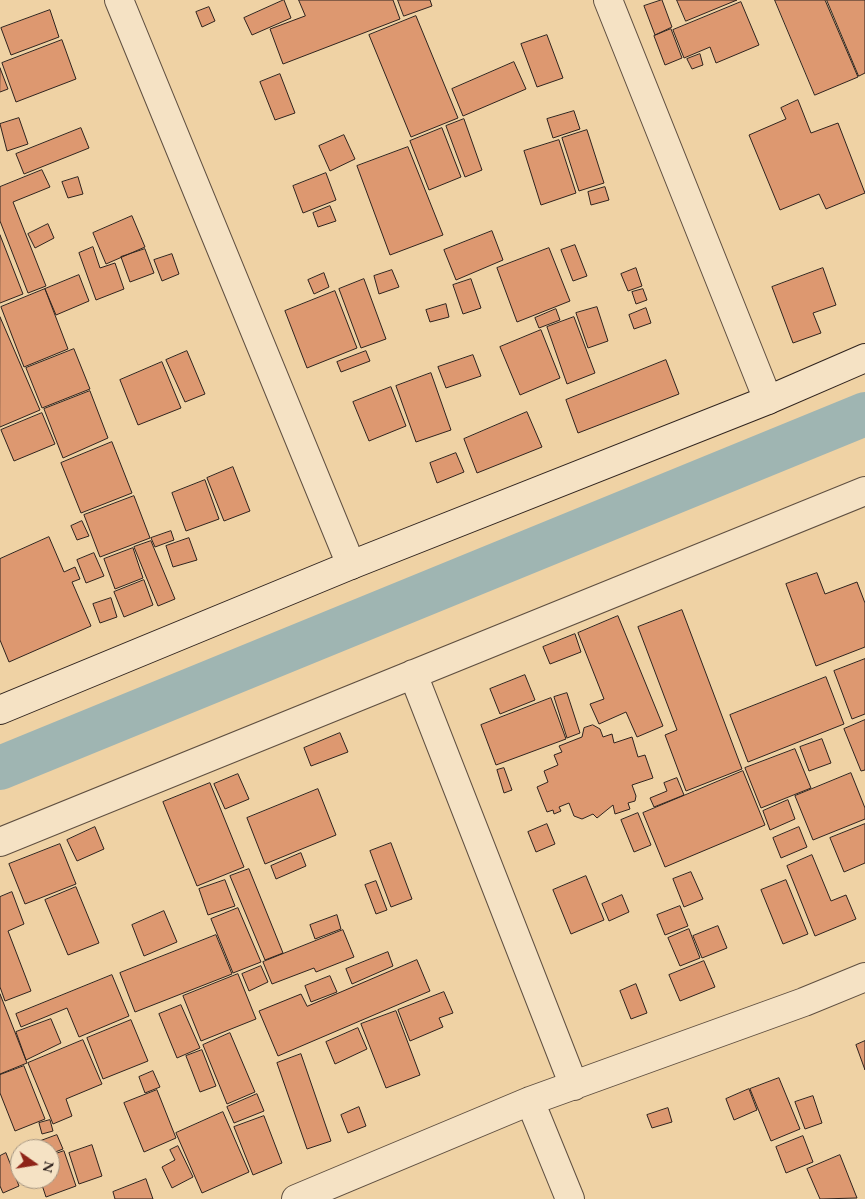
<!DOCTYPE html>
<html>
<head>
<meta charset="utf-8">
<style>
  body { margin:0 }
  #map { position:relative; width:865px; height:1199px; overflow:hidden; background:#efd2a4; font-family:"EB Garamond",serif }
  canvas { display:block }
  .north { position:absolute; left:10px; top:1139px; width:50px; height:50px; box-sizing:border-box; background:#f5e2c4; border:1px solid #a69682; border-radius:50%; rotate:103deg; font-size:14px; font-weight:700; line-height:20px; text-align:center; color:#2f231e }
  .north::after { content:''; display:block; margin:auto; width:18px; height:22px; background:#8f2418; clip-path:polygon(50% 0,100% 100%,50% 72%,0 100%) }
</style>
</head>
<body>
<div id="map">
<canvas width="865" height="1199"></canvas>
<div class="north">N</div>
</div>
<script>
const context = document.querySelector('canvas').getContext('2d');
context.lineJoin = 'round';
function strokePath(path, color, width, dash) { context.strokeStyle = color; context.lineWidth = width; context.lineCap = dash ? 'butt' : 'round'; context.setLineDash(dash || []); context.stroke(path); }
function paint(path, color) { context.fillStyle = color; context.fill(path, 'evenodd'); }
const canal = new Path2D(`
  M0,768L865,414`);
const building = new Path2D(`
  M284,0L291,18L252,35L244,18Z
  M299,0H393L400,19L283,64L270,29L305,16Z
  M398,0H430L432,6L404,16Z
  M662,0L672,27L655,35L644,6Z
  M677,0H737L686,21Z
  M775,0H825L858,77L815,95Z
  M827,0H865V73L859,76Z
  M741,2L759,45L716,63L710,47L684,58L673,30Z
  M209,7L215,21L202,27L196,12Z
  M50,10L59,37L11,55L1,28Z
  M416,16L458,118L411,137L369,35Z
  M671,29L682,58L665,65L654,36Z
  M547,35L563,78L537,87L521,44Z
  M62,40L76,79L16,102L2,63Z
  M700,54L703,65L692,69L687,59Z
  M514,62L526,89L463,116L452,89Z
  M0,68L8,89L0,92Z
  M280,74L295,113L275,120L260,82Z
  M798,100L811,133L838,123L865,193L826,209L819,194L780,210L749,135L786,119L781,108Z
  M574,111L580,129L553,138L547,119Z
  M19,118L28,144L7,151L0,124Z
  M464,119L482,170L465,177L446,126Z
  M81,128L89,148L24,174L16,154Z
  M442,128L461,177L429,190L410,141Z
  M587,130L604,183L579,191L562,138Z
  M344,135L355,159L330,171L319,146Z
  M559,140L576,193L541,205L524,151Z
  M408,147L443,235L390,255L357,166Z
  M42,170L50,187L13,202L46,286L28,293L0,221V187Z
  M326,173L336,200L303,213L293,186Z
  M78,177L83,194L68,198L62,182Z
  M605,187L609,200L591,205L588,192Z
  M330,206L336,221L318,227L313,213Z
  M132,216L145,247L106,264L93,233Z
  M48,224L54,238L35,248L28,234Z
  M492,231L503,260L456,280L444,250Z
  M0,235L23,294L0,303Z
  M575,245L587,276L573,281L561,250Z
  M93,247L100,268L115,263L124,289L96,300L79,253Z
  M549,248L570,301L517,322L497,268Z
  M145,249L154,273L130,282L121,257Z
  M172,254L179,274L162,281L154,260Z
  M636,268L642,286L628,291L621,274Z
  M823,268L836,305L813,313L821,333L793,343L772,287Z
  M392,270L399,287L379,294L374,276Z
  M324,273L329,287L314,294L308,280Z
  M79,275L89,301L56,315L45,289Z
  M364,279L386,339L361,348L339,289Z
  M471,279L481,308L463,314L453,285Z
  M45,289L68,349L24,367L1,307Z
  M643,289L647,300L636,304L632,292Z
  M335,291L357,348L307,368L285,311Z
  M446,304L449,317L430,322L426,310Z
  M597,307L608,341L588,348L576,313Z
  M646,308L651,323L634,329L629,315Z
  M556,309L560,320L539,328L535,318Z
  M0,317L40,410L0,427Z
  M574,317L595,373L567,384L547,327Z
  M541,330L560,378L520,395L500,347Z
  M74,349L90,389L42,408L26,368Z
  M187,351L205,394L185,402L166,360Z
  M366,351L370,361L341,372L337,362Z
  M473,355L481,376L446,388L438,367Z
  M666,360L679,394L578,433L566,400Z
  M162,362L181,408L138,425L120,380Z
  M431,373L451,430L416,442L396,386Z
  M391,387L406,426L369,441L353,402Z
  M90,391L108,438L63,458L44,409Z
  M527,412L542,447L477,473L464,439Z
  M42,413L55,444L14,461L1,430Z
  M112,442L132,493L81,513L61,463Z
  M456,453L464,472L437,483L430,463Z
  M233,467L250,511L224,521L207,478Z
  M205,480L219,519L186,531L172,493Z
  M134,496L150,538L100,557L84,515Z
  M82,521L89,536L77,540L71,526Z
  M171,531L174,540L155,547L151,538Z
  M49,537L64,572L75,567L80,579L72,582L91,626L9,662L0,640V559Z
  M189,538L197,560L173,567L166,546Z
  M151,541L175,599L158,606L134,547Z
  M133,548L143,578L115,589L104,559Z
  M94,553L104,576L86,583L77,560Z
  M817,573L825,594L857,582L865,603V647L816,666L786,584Z
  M144,580L153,605L124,617L114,592Z
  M111,598L117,617L100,623L93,604Z
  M682,610L742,769L686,791L665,735L677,730L638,627Z
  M618,616L663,726L637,737L626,712L599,724L590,704L604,699L578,633Z
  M575,634L581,652L550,664L543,647Z
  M865,659V714L852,719L834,671Z
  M525,675L535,700L500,714L490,689Z
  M826,677L844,724L748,762L730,715Z
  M567,693L580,733L567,738L554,697Z
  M551,698L566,739L496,765L481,725Z
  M865,720V770L861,771L844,729Z
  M593,725L600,729L603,737L612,734L614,743L632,737L638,757L645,755L653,778L632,785L636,796L635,801L628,803L630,809L615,814L613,805L597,818L593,814L582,819L574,816L569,803L559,807L561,811L554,814L553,810L547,812L537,787L548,782L544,771L558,765L554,755L562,752L559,746L582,737L584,728Z
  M340,733L348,752L311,766L304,748Z
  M822,739L831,763L809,771L800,747Z
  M795,749L811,788L761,808L745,768Z
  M504,768L512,790L504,793L497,770Z
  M743,771L765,825L665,867L643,813Z
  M851,773L865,808V819L813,840L795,796Z
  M238,774L249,799L225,809L214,784Z
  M677,778L684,795L654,807L650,798L667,791L664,783Z
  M210,783L244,867L197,886L163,802Z
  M318,789L336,835L265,864L247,818Z
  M788,800L795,819L770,830L763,811Z
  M638,813L651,845L634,852L621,820Z
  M547,824L555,844L536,852L528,832Z
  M865,824V863L844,872L830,838Z
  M95,827L104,849L77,861L67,840Z
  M799,827L807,847L781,858L773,838Z
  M391,843L412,899L391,907L370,851Z
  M60,844L76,884L25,904L9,864Z
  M301,853L306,866L276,879L271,866Z
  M812,855L831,901L846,895L856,919L815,936L787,866Z
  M249,869L283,953L265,960L230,876Z
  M691,872L703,899L684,907L673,879Z
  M586,876L604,920L571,934L553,890Z
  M225,880L235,906L208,915L199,889Z
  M786,880L808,934L783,944L761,890Z
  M376,881L387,910L376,914L365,885Z
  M76,887L99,943L68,955L45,900Z
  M12,892L24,924L8,931L31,991L5,1001L0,987V897Z
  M622,895L629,912L609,921L602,904Z
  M680,906L688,926L665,935L657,915Z
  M238,908L261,962L233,973L211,919Z
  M164,911L177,942L144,956L132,925Z
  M337,915L341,929L315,939L310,925Z
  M718,926L727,948L702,958L693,936Z
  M689,929L700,958L680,966L668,938Z
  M343,930L354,957L316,972L314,968L272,984L263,962Z
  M216,935L232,974L135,1012L120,973Z
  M388,952L393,966L352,984L346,969Z
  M417,960L430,991L278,1056L259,1011L301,994L307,1006Z
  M704,961L715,987L680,1001L669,975Z
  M261,966L268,982L249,991L242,974Z
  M238,974L256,1019L201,1041L183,996Z
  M112,975L129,1016L79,1037L67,1008L21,1027L16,1014Z
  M330,976L337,992L311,1002L305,986Z
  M636,984L647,1013L631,1019L620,991Z
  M444,992L453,1013L439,1018L443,1027L410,1041L398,1010Z
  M0,994L27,1063L0,1074Z
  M181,1005L200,1048L177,1058L159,1014Z
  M396,1011L420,1075L386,1088L361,1024Z
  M51,1019L61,1043L26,1060L16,1032Z
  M131,1020L148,1061L103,1079L87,1038Z
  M358,1028L367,1049L335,1064L326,1042Z
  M230,1033L255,1092L227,1104L203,1045Z
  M83,1040L102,1084L66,1099L72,1116L53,1124L28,1063Z
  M865,1041V1070L856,1045Z
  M202,1050L216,1086L200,1092L186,1056Z
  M301,1054L331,1141L307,1149L277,1063Z
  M24,1066L45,1119L15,1131L0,1093V1075Z
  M153,1071L160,1087L145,1093L139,1077Z
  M779,1078L800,1129L771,1141L750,1089Z
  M749,1089L757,1110L734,1120L726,1099Z
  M157,1090L176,1138L144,1152L124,1103Z
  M257,1094L264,1111L234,1123L227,1107Z
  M813,1096L822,1123L805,1129L795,1102Z
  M359,1107L366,1126L348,1133L341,1115Z
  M668,1108L672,1122L652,1128L647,1115Z
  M223,1112L249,1172L202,1193L176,1133Z
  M264,1116L282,1163L253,1175L234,1127Z
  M50,1120L53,1131L42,1134L39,1123Z
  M57,1135L63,1149L50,1154V1149H28L27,1146Z
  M803,1136L813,1162L786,1173L776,1147Z
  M92,1145L102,1176L79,1184L69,1153Z
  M178,1146L193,1177L172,1188L162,1167L175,1160L170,1150Z
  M64,1151L76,1186L46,1197L40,1179H50V1156Z
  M6,1153L19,1186L3,1193L0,1186V1156Z
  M840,1155L857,1198L820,1199L807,1169Z
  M146,1179L153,1199H115L113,1192Z`);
const street = new Path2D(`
  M119,0L351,565
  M608,0L768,400
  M413,674L574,1086
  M0,842L865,491
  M530,1101L570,1199
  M296,1199L530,1101L804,1002L865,977`);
const secondary = new Path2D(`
  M0,710L351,565L768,400L865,358`);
strokePath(canal, '#9fb5b2', 44);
paint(building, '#dd9870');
strokePath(building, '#2f231e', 1);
strokePath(street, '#5f4f40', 30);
strokePath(secondary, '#2f231e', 30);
strokePath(street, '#f5e2c4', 28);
strokePath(secondary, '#f5e2c4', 28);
</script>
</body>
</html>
